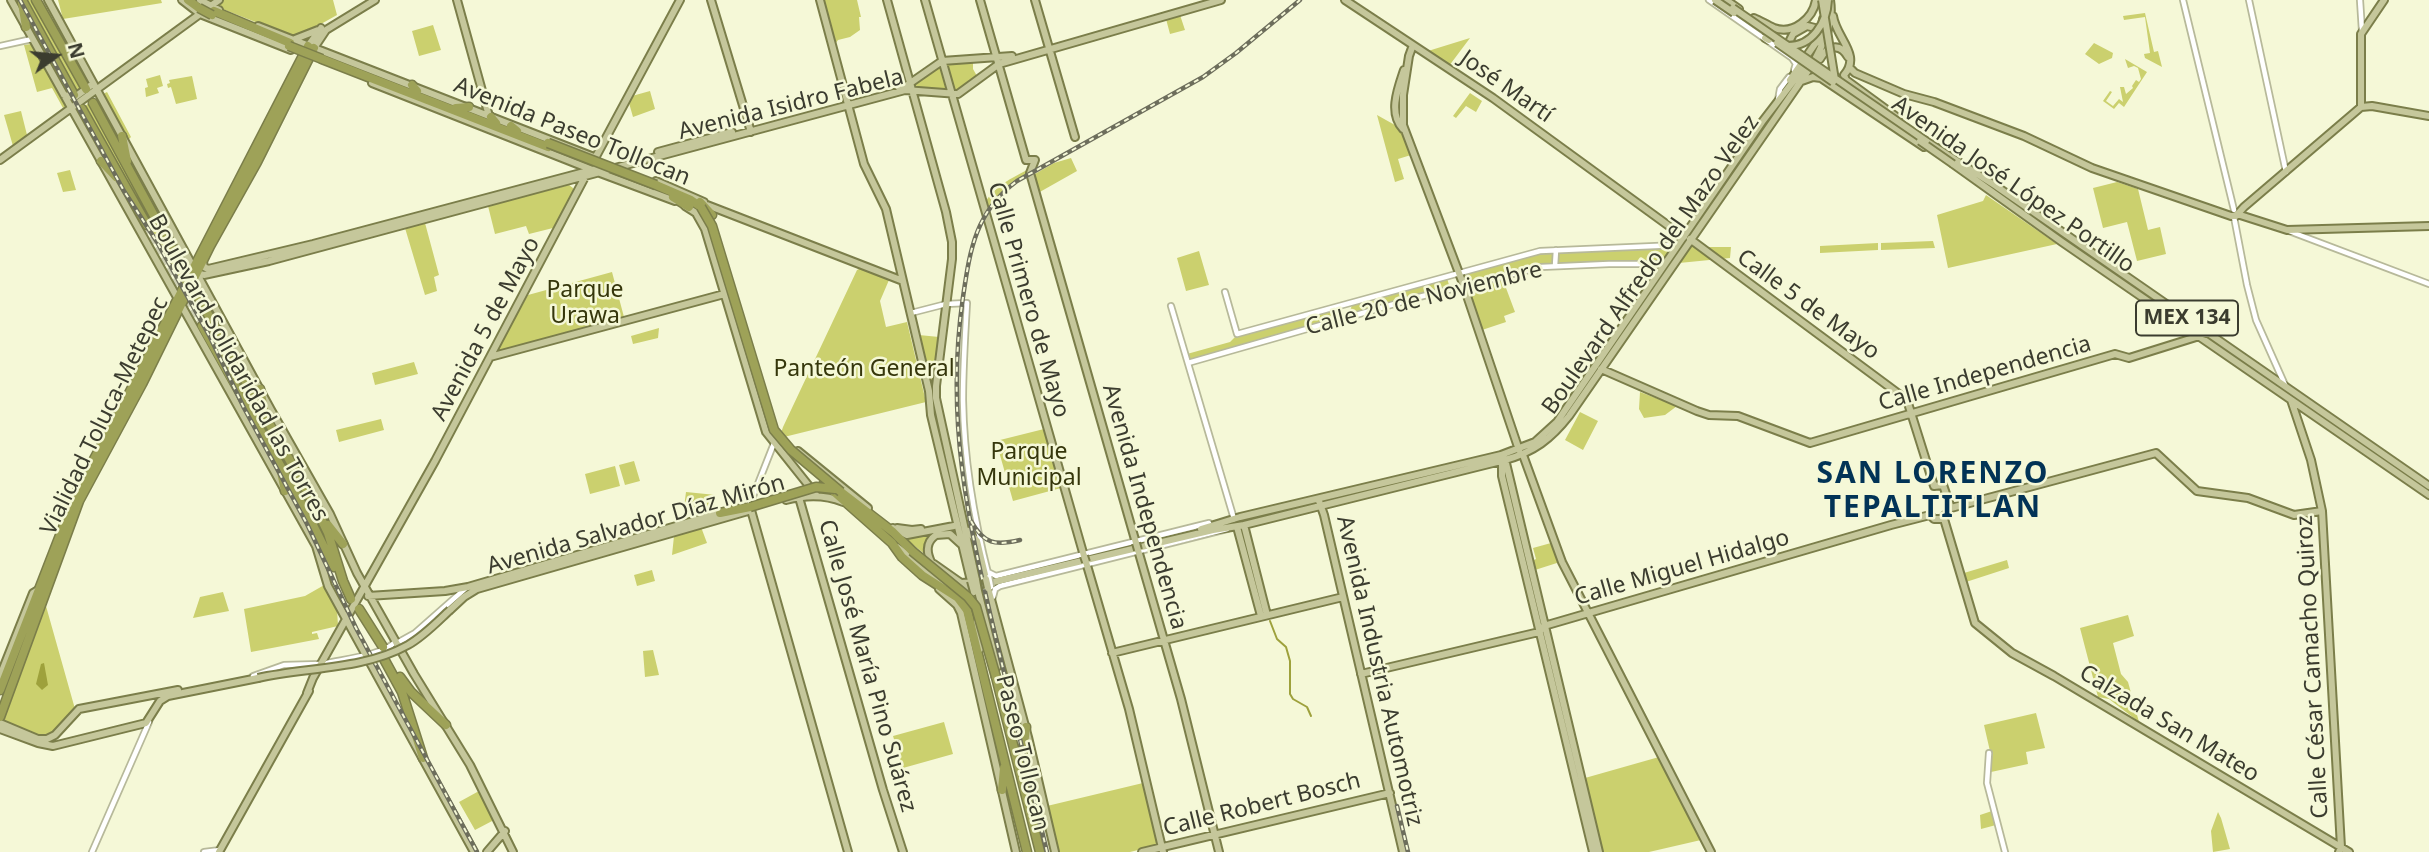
<!DOCTYPE html>
<html>
<head>
<meta charset="utf-8">
<style>
  body { margin:0 }
  #map { position:relative; width:2429px; height:852px; overflow:hidden; background:#f5f8d7; font-family:"Noto Sans",sans-serif }
  canvas { display:block }
  .north { position:absolute; left:21px; top:21px; width:70px; height:70px; -webkit-text-stroke:5px #f5f8d7; paint-order:stroke; rotate:75deg; font-size:19px; font-weight:700; line-height:28px; text-align:center; color:#3b3c2f }
  .north::after { content:''; display:block; margin:auto; width:24px; height:32px; background:#3b3c2f; clip-path:polygon(50% 0,100% 100%,50% 72%,0 100%) }
</style>
</head>
<body>
<div id="map">
<canvas width="2429" height="852"></canvas>
<div class="north">N</div>
</div>
<script>
const context = document.querySelector('canvas').getContext('2d');
context.lineJoin = 'round';
function paint(path, color) { context.fillStyle = color; context.fill(path, 'evenodd'); }
function strokePath(path, color, width, dash) { context.strokeStyle = color; context.lineWidth = width; context.lineCap = dash ? 'butt' : 'round'; context.setLineDash(dash || []); context.stroke(path); }
function label(font, color, halo, rows, align = 'center') {
  context.font = font + ' "Noto Sans",sans-serif'; context.lineWidth = 5; context.setLineDash([]); context.textBaseline = 'middle'; context.strokeStyle = halo; context.fillStyle = color; for (const [text, x, y, turn = 0] of rows) {
    context.save(); context.translate(x, y); context.rotate((+turn || 0) * Math.PI / 180); context.textAlign = isNaN(turn) ? turn : align; if (halo) context.strokeText(text, 0, 0); context.fillText(text, 0, 0); context.restore();
  }
}
const green = new Path2D(`
  M25,0H33L86,95L80,99Z
  M58,0H161L162,3L63,19Z
  M224,0H333L337,15L296,38L220,8L219,3Z
  M821,0H857L861,17H859L860,30L850,37L838,40L833,47Z
  M2145,13L2154,52L2158,51L2162,67L2145,58L2144,54L2150,53L2145,17L2124,20L2123,16Z
  M1180,15L1185,30L1170,34L1166,19Z
  M433,25L441,50L419,56L412,31Z
  M1470,38L1449,66L1428,51Z
  M2094,43L2113,53L2112,58L2099,64L2085,54Z
  M31,44L66,106L63,108L52,88L37,92L24,45Z
  M2125,59L2147,72L2124,107L2119,103L2114,109L2103,101L2110,91L2112,92L2106,101L2113,106L2119,99L2123,102L2120,87H2124L2126,94L2133,88L2132,86L2136,80L2139,82L2141,79L2138,68L2134,66L2128,68Z
  M973,63V69L977,76L954,93L946,65Z
  M941,65L949,92L915,90L913,83Z
  M160,75L163,86L157,88L159,93L146,97L145,88L148,87L146,79Z
  M192,76L197,99L176,104L171,87L168,88L167,84L170,83L169,80Z
  M650,91L655,109L633,117L629,103L632,96Z
  M107,92L131,137L128,140L103,94Z
  M1470,93L1482,101L1476,112L1466,106L1456,118L1453,116Z
  M90,102L185,279L182,284L84,107Z
  M21,111L27,135L13,146L4,115Z
  M1377,115L1402,129L1411,155L1398,159L1404,179L1395,182Z
  M1071,158L1077,171L1038,193L1033,175L1054,163Z
  M70,170L76,190L63,192L57,173Z
  M1027,170L1028,172L1007,187L986,211L985,202C997,185 1010,179 1027,170Z
  M2117,182L2138,189L2148,230L2160,227L2166,254L2137,261L2127,222L2103,228L2093,188Z
  M569,185L573,188V192L553,228L529,234L526,226L495,234L488,206Z
  M1986,195L2057,244L1948,268L1937,215L1983,201Z
  M425,223L439,275L434,277L437,291L425,295L405,228Z
  M1933,241L1935,248L1881,250V243Z
  M1878,243V250L1820,253V246Z
  M1689,247H1731L1730,258L1679,263Z
  M1672,248L1663,262L1559,264L1558,252Z
  M1553,250V263L1463,285L1460,274L1540,251Z
  M1199,251L1209,285L1186,291L1177,258Z
  M861,268L889,280L880,301L886,327L907,322L926,402L784,437L781,433L783,427L857,270Z
  M612,272L624,317L500,350L499,347L528,295Z
  M1447,278L1449,285L1429,291L1428,294L1413,297L1411,296L1357,313L1350,311L1352,305L1362,303V305C1379,300 1392,294 1410,289V287Z
  M1503,280L1515,312L1504,316L1506,322L1479,331L1464,290Z
  M1338,308L1341,318L1189,362L1187,354L1230,342L1236,336Z
  M659,328L658,338L633,344L631,336Z
  M919,335L939,337L933,391Z
  M414,362L418,374L375,385L372,373Z
  M1640,392L1677,406L1665,415L1644,418L1639,409Z
  M1580,412L1598,421L1583,450L1565,440Z
  M381,419L384,430L339,442L336,430Z
  M1044,429L1061,488L1013,501L996,441Z
  M634,461L640,481L625,485L619,465Z
  M615,466L620,486L590,494L585,474Z
  M686,492L716,495L714,510L684,507Z
  M701,527L707,543L672,555L674,536Z
  M948,528H955L957,535C940,525 925,535 926,555L902,536H914Z
  M1551,543L1560,562L1535,570L1532,561L1536,559L1533,548Z
  M2007,560L2009,568L1966,582L1964,573Z
  M652,570L655,581L637,586L634,575Z
  M326,584L330,592L327,593L337,609L338,626L312,632V634L317,633L319,639L251,652L244,609L305,596Z
  M223,592L229,611L193,618L200,597Z
  M44,599L75,709L52,735L41,737L2,722Z
  M2128,615L2134,636L2113,643L2121,674L2128,682L2139,722L2109,699L2098,697L2080,628Z
  M653,650L659,675L645,677L643,651Z
  M2036,713L2045,748L2026,752L2028,764L1991,772L1990,761L1992,760L1984,725Z
  M944,722L953,754L903,768L893,736Z
  M1659,757L1701,840L1649,852H1602L1585,778Z
  M1143,783L1158,845L1130,852H1058L1047,806Z
  M479,791L494,820L475,830L459,802Z
  M1992,811L1996,825L1981,829L1980,815Z
  M2218,812L2221,818L2230,849L2213,852L2211,831Z`);
const water = new Path2D(`
  M44,663L48,685L42,690L36,684L41,664Z`);
const stream = new Path2D(`
  M1270,621L1277,639L1286,647L1290,661V694L1293,699L1307,707L1311,716`);
const highwayTunnel = new Path2D(`
  M147,225L202,326`);
const minor = new Path2D(`
  M1709,0L1792,58L1796,64L1794,70
  M2183,0L2234,210
  M2249,0L2286,172
  M2360,0L2362,31
  M0,46L32,39
  M1778,100L1780,89L1789,77
  M2234,217L2247,285L2256,320L2285,385
  M2289,231L2429,284
  M1555,266L1556,250
  M1225,292L1237,334L1540,251L1678,245
  M1171,306L1234,519
  M911,313L946,304L967,303C965,335 963,368 963,400C964,461 974,519 989,577
  M1188,363L1419,297L1541,267L1609,264H1664
  M750,504L778,433
  M988,572L996,576L1209,523
  M993,597L995,589L1000,586L1227,529
  M397,643L415,633L466,588
  M327,663C345,659 383,655 395,642
  M253,676L284,665L321,664
  M1989,753L1987,783L2005,852
  M92,852L149,722
  M204,852L220,850`);
const major = new Path2D(`
  M11,0L316,546L328,586L474,852
  M48,0L271,410L330,514L357,573L414,674L470,765L513,852
  M182,0L200,14L291,50
  M200,0L219,10
  M457,0L489,116
  M711,0L751,132
  M820,0L864,164L886,209L929,391L931,415L971,581
  M887,0L946,212L952,242V259L936,386V398L976,580
  M925,0L1084,556
  M980,0L1026,160H1035L1030,173L1136,543
  M1035,0L1075,137
  M1345,0L1493,98L1684,237
  M1726,0L1739,9
  M1833,16C1836,38 1862,55 1844,75L1846,80L1898,118
  M1754,18C1761,21 1767,25 1774,28C1794,35 1813,18 1816,0
  M258,26L594,157
  M1765,38L1769,40L1772,37L1771,31
  M295,39L318,30
  M1820,43L1823,19
  M1413,45L1409,56L1403,95V125L1462,281L1519,450
  M308,46L321,28
  M314,48L326,30L375,0
  M1820,59C1827,46 1840,42 1848,57
  M1850,68L1855,73L1904,94L1934,102L2024,136L2092,168L2231,216
  M1790,80L1817,41L1818,36L1815,28L1807,26L1793,34L1790,40L1793,47
  M1799,82L1813,77L1821,78L1924,147
  M372,83L590,169
  M899,88L906,86L942,61L1012,56
  M64,95L75,97L90,86
  M2361,107V34L2384,0
  M1403,129C1388,113 1398,88 1404,70
  M1926,141L1996,186L2429,486
  M658,152L732,132
  M0,160L219,0
  M593,162L680,0
  M1953,164L2062,242L2429,495
  M600,173L675,201
  M656,181L704,202
  M707,205L903,281
  M685,206L696,213L705,229L766,432L817,496
  M2237,214L2287,230L2429,226
  M2231,216H2236L2244,207L2361,107L2372,106L2429,116
  M1690,239L1907,400L1934,486L1943,485L1951,508
  M203,262L204,267L208,269L313,244L607,166
  M198,273L204,275L269,261L905,90L958,94L999,64L1221,0
  M490,357L728,293
  M1601,369L1697,411L1709,415L1738,416L1810,443L2115,354L2129,358L2209,333
  M2291,400L2311,460L2322,511L2341,847L2339,852
  M798,451L868,508
  M1523,455L1562,562L1711,852
  M1502,459V476L1593,852
  M1505,459L1599,852
  M798,494L883,790L903,852
  M786,500C805,495 824,494 843,502
  M1319,501L1324,515L1403,852
  M1951,508L2156,453L2197,491L2248,498L2294,515L2322,511
  M751,510L848,852
  M1944,519L1975,623L2012,653L2054,676L2349,852
  M1244,525L1267,615
  M1237,527L1261,616
  M893,528L907,535L954,526
  M897,528L912,530L921,529
  M1201,529L1240,517L1501,455L1535,442L1557,422L1762,122L1809,61
  M968,531L977,541L986,579
  M897,547C918,562 941,589 968,588L1213,530L1244,525L1505,460C1534,452 1551,439 1569,416L1812,65C1823,44 1834,25 1830,0
  M1138,550L1181,699L1219,852
  M931,562C926,551 926,542 936,535L950,534L961,544
  M1086,562L1129,709L1163,852
  M934,564L961,583L976,582
  M988,588L1028,737L1055,852
  M939,589L957,605L961,613L1016,852
  M978,591L997,667
  M368,596L445,591L468,587L724,512
  M450,610L464,597L477,589L748,511
  M977,622L980,649
  M1539,632L1544,626L1891,525L1930,515L1934,519H1942L1951,508
  M1112,653L1343,597
  M1361,674L1539,632
  M0,676L33,593L38,590
  M307,693L313,678L435,461L586,175
  M0,723L38,739H47L55,735L79,709L178,690
  M2,724L0,729L38,743L53,746L146,723L160,701L168,696L258,678
  M219,852L309,691
  M487,852L505,831
  M1142,852L1390,793`);
const highway = new Path2D(`
  M22,0L74,95
  M36,0L86,89
  M188,0L199,8
  M22,3L26,27
  M214,11L290,43
  M322,59L548,147
  M412,85L417,91
  M93,103L185,273
  M456,108L469,107
  M82,109L147,225
  M491,117L496,123
  M511,126L517,131
  M122,136L127,161
  M101,161L116,177
  M656,185L691,200L701,207
  M673,197L689,207
  M700,202L712,215
  M195,291L313,502L328,533L343,581L351,599
  M202,326L309,517L334,567
  M260,389L264,409
  M281,472L285,491
  M824,483L892,543L902,557L922,575L958,598L967,610L1027,852
  M841,492L893,532L912,551
  M720,513L750,507
  M328,525L343,544
  M359,609L383,647
  M384,659L402,692L423,758
  M400,677L411,692L446,725
  M996,677L1040,852
  M0,690L78,489L122,407L308,46
  M0,717L79,501L142,384L210,246L257,162L314,48
  M1022,764L1026,727
  M1002,790L1004,768`);
const rail = new Path2D(`
  M20,0L124,191L157,242L210,337L244,408L307,524L356,628L477,852
  M971,521C984,544 995,546 1020,540
  M1397,806L1408,852
  M1047,852C1030,781 1013,710 996,639C968,521 945,420 963,297C970,250 975,212 1017,181L1203,77L1236,53L1300,0`);
const minorBridge = new Path2D(`
  M989,577L991,587`);
const majorBridge = new Path2D(`
  M1715,0L1734,13
  M1822,0L1835,80
  M1733,8L1926,141
  M1777,43L1833,82
  M1788,46C1812,46 1827,23 1828,0
  M1920,141L1953,164
  M1136,543L1138,550
  M1084,556L1086,562
  M986,579L988,588
  M976,580L978,591
  M971,581L974,592
  M258,678C307,667 363,670 408,645C424,636 437,622 450,610`);
const highwayBridge = new Path2D(`
  M199,8L212,15
  M289,46L322,59
  M548,143L656,185
  M701,207L712,226L774,430L791,450L841,492
  M750,507L816,487L835,489
  M912,551L968,597L976,607L996,677`);
const shields = [
  [2187,318,102]
];
const shieldNames = [
  ["MEX 134",2187,318]
];
const streetNames = [
  ["José Martí",1506,87,35],
  ["Avenida Isidro Fabela",791,105,-14],
  ["Avenida Paseo Tollocan",572,132,22],
  ["Avenida José López Portillo",2013,185,35],
  ["Boulevard Alfredo del Mazo Velez",1651,265,-55],
  ["Calle 20 de Noviembre",1424,299,-14],
  ["Calle Primero de Mayo",1028,300,74],
  ["Calle 5 de Mayo",1808,305,36],
  ["Avenida 5 de Mayo",486,329,-62],
  ["Boulevard Solidaridad las Torres",238,368,61],
  ["Calle Independencia",1985,374,-16],
  ["Vialidad Toluca-Metepec",105,416,-64],
  ["Avenida Independencia",1144,507,74],
  ["Avenida Salvador Díaz Mirón",636,525,-16],
  ["Calle Miguel Hidalgo",1682,568,-16],
  ["Calle José María Pino Suárez",867,666,74],
  ["Calle César Camacho Quiroz",2313,667,-93],
  ["Avenida Industria Automotriz",1379,671,77],
  ["Calzada San Mateo",2169,724,31],
  ["Paseo Tollocan",1022,753,76],
  ["Calle Robert Bosch",1262,805,-14]
];
const parkNames = [
  ["Parque",585,290],
  ["Urawa",585,316],
  ["Panteón General",864,369],
  ["Parque",1029,452],
  ["Municipal",1029,478]
];
const districtNames = [
  ["SAN LORENZO",1933,474],
  ["TEPALTITLAN",1933,508]
];
paint(green, '#cbd06e');
paint(water, '#9ea13c');
strokePath(stream, '#9ea13c', 2);
strokePath(highwayTunnel, '#d0d2b5', 8, [8, 4]);
strokePath(minor, '#b7b99a', 8);
strokePath(major, '#7b7e4a', 10);
strokePath(highway, '#7b7e4a', 11);
strokePath(minor, '#fff', 4.5);
strokePath(major, '#c5c79b', 6);
strokePath(highway, '#9ea258', 8);
strokePath(rail, '#6d6e5c', 4.5);
strokePath(rail, '#f5f8d7', 2, [5]);
strokePath(minorBridge, '#b7b99a', 8, []);
strokePath(majorBridge, '#7b7e4a', 10, []);
strokePath(highwayBridge, '#7b7e4a', 11, []);
strokePath(minorBridge, '#fff', 4.5);
strokePath(majorBridge, '#c5c79b', 6);
strokePath(highwayBridge, '#9ea258', 8);
for (const [x, y, w] of shields) { const box = new Path2D(); box.roundRect(x - w / 2, y - 17.5, w, 35, 5); context.fillStyle = '#f5f8d7'; context.fill(box); strokePath(box, '#3b3c2f', 2); }
label('bold 21px', '#3b3c2f', null, shieldNames);
label('23px', '#3b3c2f', '#f5f8d7', streetNames);
label('23px', '#35360b', '#f5f8d7', parkNames);
context.letterSpacing = '2px';
label('bold 30px', '#023356', '#f5f8d7', districtNames);
context.letterSpacing = '0px';
</script>
</body>
</html>
